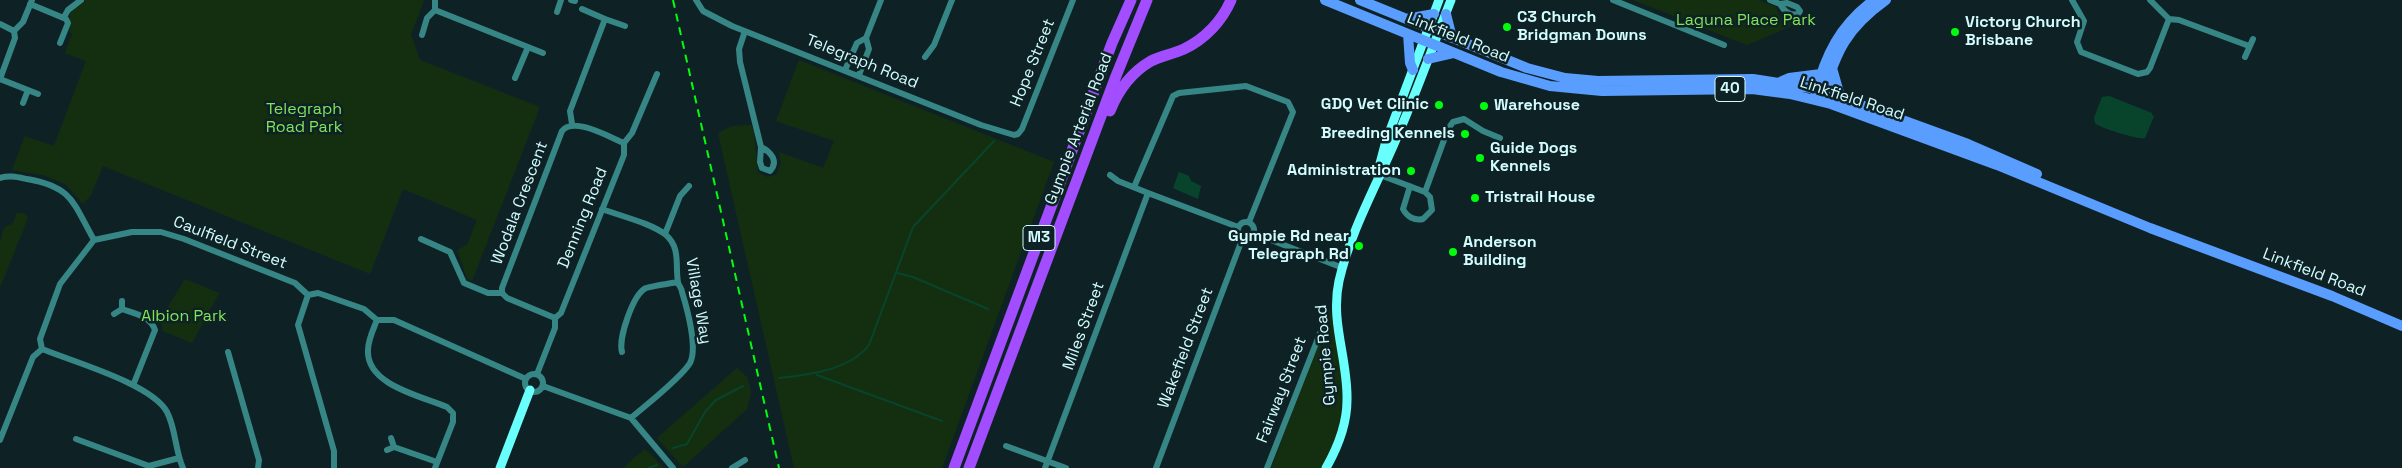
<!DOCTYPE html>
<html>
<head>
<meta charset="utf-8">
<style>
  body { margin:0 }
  canvas { display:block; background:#0e2225 }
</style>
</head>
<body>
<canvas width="2402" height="468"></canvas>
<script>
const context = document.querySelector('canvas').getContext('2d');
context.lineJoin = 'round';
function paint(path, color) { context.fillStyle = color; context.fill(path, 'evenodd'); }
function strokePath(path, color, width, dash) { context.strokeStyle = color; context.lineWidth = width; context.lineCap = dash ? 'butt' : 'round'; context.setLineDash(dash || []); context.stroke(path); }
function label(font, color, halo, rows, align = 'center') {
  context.font = font + ' "Space Grotesk",sans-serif'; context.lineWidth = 5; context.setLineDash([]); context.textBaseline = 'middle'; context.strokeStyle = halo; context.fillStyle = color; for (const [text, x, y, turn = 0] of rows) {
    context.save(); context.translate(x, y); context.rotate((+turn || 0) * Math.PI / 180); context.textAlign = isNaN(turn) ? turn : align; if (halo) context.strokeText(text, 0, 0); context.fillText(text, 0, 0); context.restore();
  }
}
const green = new Path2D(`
  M86,0H424L411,35L420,60L540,107L472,281L467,278L457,250L467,245L477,220L403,189L370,274L103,166L91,195L83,204L65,184L43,175L12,170L25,136L54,146L86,61L65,53L72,34L69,31C72,25 68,19 70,14C73,8 82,5 86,0Z
  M1633,0H1758L1776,7L1779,15L1799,23L1747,45Z
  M799,60L1054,162L942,468H794L718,133L732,126L751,125L754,131L758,172L767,177L776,175L781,164L779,152L823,168L834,141L776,121Z
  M17,213H24L28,218L0,288V242L4,228L13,223Z
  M185,279L219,293L192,343L163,331L161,318Z
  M1330,308C1340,366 1355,415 1321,468H1271L1324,330L1330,324L1326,316Z
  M737,368L748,378L751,393L747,409L683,467L657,438Z
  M645,449L664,468H624L626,465Z`);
const water = new Path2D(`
  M2109,96L2152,113V115L2154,116L2145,138C2139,140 2099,128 2095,123L2094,118L2102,97Z
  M1179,172L1189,176L1191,181L1201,186L1198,199L1173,188Z`);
const stream = new Path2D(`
  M897,273L913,277L988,309
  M817,375L942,421
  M779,378C808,375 850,370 869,345L913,227L994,141
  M673,448L687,444L705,412L716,400L743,386
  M648,468L657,465`);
const street = new Path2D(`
  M571,0L575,1
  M696,0L703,11L732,26L981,125L1014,135L1018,134L1022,129L1073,0
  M1613,0L1724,45
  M1770,0L1780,4
  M2072,0L2084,21L2077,42L2081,52L2138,74L2147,72L2150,68L2169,19
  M2150,0L2169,19L2179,20L2249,46
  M1787,3L1797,7L1800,11L1798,14C1790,16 1784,11 1780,4Z
  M30,4L66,19L68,23L60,43
  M582,9L605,19
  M435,10L543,53
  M557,12L561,0
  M64,17L68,10L81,0
  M0,24L14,31L15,38L0,79
  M14,31L23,22L32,0
  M745,31L739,49L740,62L761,147L760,162L762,168L770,171C779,161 771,152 761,147
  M422,35L427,18L435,10V0
  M925,57L934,45L952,0
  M2245,57L2253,39
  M845,70L857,43L866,38
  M859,75L869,49L866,38L881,0
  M515,78L528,47
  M0,79L38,94
  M23,103L28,90
  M572,124L570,111L605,19L625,26
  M1110,175L1118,181L1148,193L1238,227
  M1380,175L1425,192L1430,197L1432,210L1423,219C1415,221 1407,217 1403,209L1410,186
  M0,178C9,175 17,177 27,179C73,187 73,203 94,240
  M1134,187L1173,96L1179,93L1246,86L1288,102L1293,112L1249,222
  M1425,192L1448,129L1453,122L1464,119L1483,131L1500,138
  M602,209C620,216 651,223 666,235C681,248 675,266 678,282C678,285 682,288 682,292C687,308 698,348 690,363C681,378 646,405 631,418
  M1238 230a8 8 0 1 1 16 0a8 8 0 1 1-16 0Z
  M1253,233L1343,268
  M665,234L680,196L689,186
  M421,239L450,252L464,283L488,293H502
  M308,295L298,325L334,451V468
  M122,301V309
  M114,314L122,309C136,314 150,316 155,330L134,383
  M555,318L507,298L502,293V288L562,131C573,116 609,137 624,143
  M377,320C373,330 368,340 368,350C366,385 421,396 447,407L453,413V422L435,468
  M42,349C74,362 152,384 167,412C176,429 175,451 183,468
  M228,352L259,460L258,468
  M622,352C618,339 633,294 646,288C656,285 668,284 678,282
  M537,374L555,328V318L561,313L624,155V143L632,133L657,74
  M525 383a9 9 0 1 1 18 0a9 9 0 1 1-18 0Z
  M543,386L631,418L673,468
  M391,438L394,447
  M76,439L149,466L179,458
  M0,440L33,357L42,349L40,339L60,284L94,240L132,232H161L184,239L295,283L308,295L318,293L324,295L364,309L377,320H394L526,379
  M1006,446L1066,468
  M387,450L394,447L437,462
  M732,468L745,460
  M1045,468L1148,193
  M1156,468L1243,237
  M1267,468L1324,323`);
const secondary = new Path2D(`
  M1377,175L1386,141L1439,0
  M500,468L530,390
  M1326,468C1338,447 1347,425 1347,400C1348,359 1330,322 1339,281C1350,233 1375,188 1394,144C1415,97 1432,48 1451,0`);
const primary = new Path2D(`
  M1325,0L1501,72L1550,86L1602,91L1752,89L1790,94L1831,104L1997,165L2150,228L2332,296L2402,326
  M1360,0L1527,68L1565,78L1598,81L1753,79L1817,89L1968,144L2037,174
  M1446,14L1452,38
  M1406,19L1434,14
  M1408,34L1410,63L1413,70
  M1428,59L1454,53
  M1832,68L1840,96
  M1782,81L1789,78L1821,74
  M1815,96C1825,55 1840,25 1874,0
  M1823,96C1836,51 1847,28 1886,0`);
const highway = new Path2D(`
  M1110,111C1118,91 1132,72 1151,61C1161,56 1173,54 1184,49C1205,39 1222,21 1231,0
  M954,468L1112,43L1131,0
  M969,468L1116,76L1147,0`);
const rail = new Path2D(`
  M673,0L779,468`);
const markers = [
  [1507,27,5,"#00fd0e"],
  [1955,32,5,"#00fd0e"],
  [1439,105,5,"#00fd0e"],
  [1484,106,5,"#00fd0e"],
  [1465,134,5,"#00fd0e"],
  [1480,158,5,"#00fd0e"],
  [1411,171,5,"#00fd0e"],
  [1475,198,5,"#00fd0e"],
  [1359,246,5,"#00fd0e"],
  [1453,252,5,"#00fd0e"]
];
const shields = [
  [1730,89,30],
  [1039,238,32]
];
const shieldNames = [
  ["40",1730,89],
  ["M3",1039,238]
];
const poiNames = [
  ["C3 Church",1517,18],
  ["Bridgman Downs",1517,36],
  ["Victory Church",1965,23],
  ["Brisbane",1965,41],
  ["GDQ Vet Clinic",1429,105,"right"],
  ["Warehouse",1494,106],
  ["Breeding Kennels",1455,134,"right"],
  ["Guide Dogs",1490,149],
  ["Kennels",1490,167],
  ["Administration",1401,171,"right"],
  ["Tristrail House",1485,198],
  ["Gympie Rd near",1349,237,"right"],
  ["Telegraph Rd",1349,255,"right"],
  ["Anderson",1463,243],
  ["Building",1463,261]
];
const parkNames = [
  ["Laguna Place Park",1746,21],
  ["Telegraph",304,110],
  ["Road Park",304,128],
  ["Albion Park",184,317]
];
const streetNames = [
  ["Linkfield Road",1458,38,22],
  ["Telegraph Road",862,62,22],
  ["Hope Street",1033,63,-68],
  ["Linkfield Road",1852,99,18],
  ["Gympie Arterial Road",1079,129,-69],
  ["Wodala Crescent",520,203,-69],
  ["Denning Road",583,218,-68],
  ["Caulfield Street",230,243,21],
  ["Linkfield Road",2314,273,21],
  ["Village Way",698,301,80],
  ["Miles Street",1084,326,-70],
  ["Wakefield Street",1186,348,-69],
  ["Gympie Road",1326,355,-95],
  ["Fairway Street",1282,390,-69]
];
paint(green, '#132f10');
paint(water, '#08442c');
strokePath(stream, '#08442c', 2);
strokePath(street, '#378686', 6);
strokePath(secondary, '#69fffc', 9);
strokePath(primary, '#599eff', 10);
strokePath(highway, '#a24dff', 11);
strokePath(rail, '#00fd0e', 2, [8, 6]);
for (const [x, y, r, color] of markers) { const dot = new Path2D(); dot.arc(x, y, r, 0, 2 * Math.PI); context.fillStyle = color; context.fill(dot); strokePath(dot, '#0e2225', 2); }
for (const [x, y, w] of shields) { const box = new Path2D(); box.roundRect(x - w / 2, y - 12.5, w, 25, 4); context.fillStyle = '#0e2225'; context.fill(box); strokePath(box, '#d2fcff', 1); }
label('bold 15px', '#d2fcff', null, shieldNames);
label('bold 16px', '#d2fcff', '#0e2225', poiNames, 'left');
label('16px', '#82e459', '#0e2225', parkNames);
label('16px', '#d2fcff', '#0e2225', streetNames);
</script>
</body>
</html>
